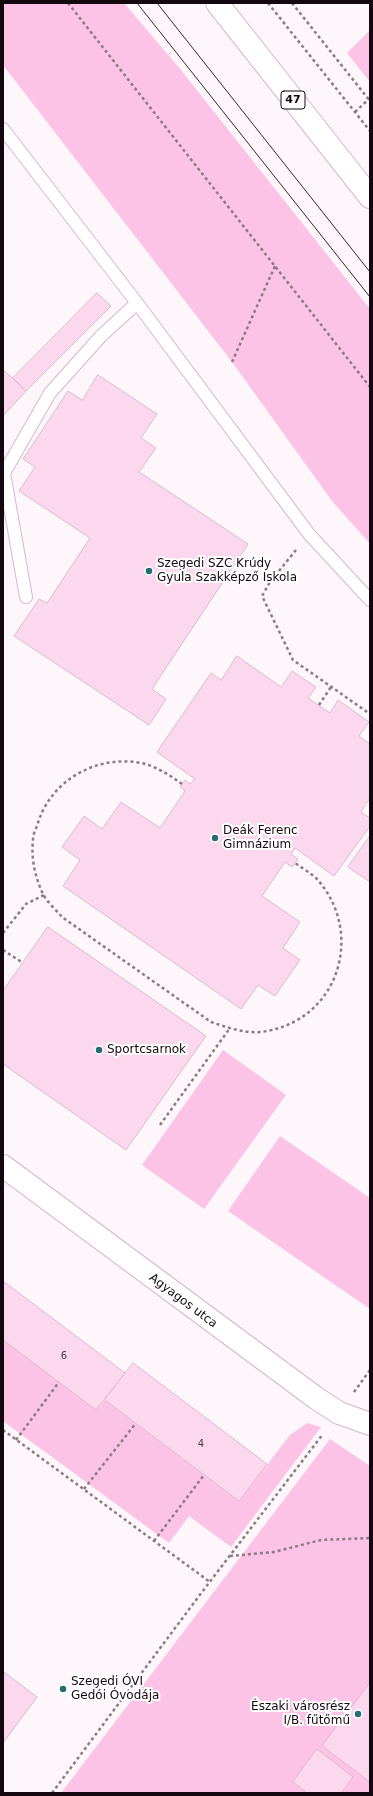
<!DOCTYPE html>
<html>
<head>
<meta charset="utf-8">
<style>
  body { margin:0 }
  #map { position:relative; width:373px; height:1796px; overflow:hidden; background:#fdf6fa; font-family:"DejaVu Sans",sans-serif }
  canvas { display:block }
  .frame { position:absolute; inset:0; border:4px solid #140810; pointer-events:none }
</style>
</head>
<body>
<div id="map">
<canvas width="373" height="1796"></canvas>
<div class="frame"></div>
</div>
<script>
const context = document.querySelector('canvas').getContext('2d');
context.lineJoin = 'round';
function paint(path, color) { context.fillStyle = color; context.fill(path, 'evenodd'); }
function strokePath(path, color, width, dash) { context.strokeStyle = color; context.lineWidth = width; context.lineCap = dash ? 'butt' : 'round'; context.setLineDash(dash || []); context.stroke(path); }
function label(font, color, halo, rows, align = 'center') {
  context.font = font + ' "DejaVu Sans",sans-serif'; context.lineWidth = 4; context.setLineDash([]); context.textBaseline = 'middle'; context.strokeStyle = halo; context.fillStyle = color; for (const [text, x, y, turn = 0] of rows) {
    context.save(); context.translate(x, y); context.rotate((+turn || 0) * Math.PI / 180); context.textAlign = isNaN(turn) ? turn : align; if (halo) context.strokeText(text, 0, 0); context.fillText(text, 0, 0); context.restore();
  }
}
const green = new Path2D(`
  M3,3H124L181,70L370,309V544L332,501L232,362L3,65Z
  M370,30V82L347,53Z
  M223,1050L286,1095L204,1209L142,1165Z
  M280,1136L370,1198V1309L228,1211Z
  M3,1339L96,1410L105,1400L239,1501L290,1435L307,1423L321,1427L231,1547L189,1516L169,1543L3,1421Z
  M330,1439L370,1466V1793H61Z`);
const building = new Path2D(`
  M97,293L111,306L26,391L13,378Z
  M5,371L26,391L3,416V373Z
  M98,375L157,414L141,438L156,448L139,472L248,544L152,689L166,699L149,725L14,636L39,599L47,603L90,538L19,491L35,467L23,459L68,391L82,400Z
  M237,656L281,687L292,671L316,687L308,698L330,713L338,700L369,722L359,736L370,744V798L361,812L370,818V826L334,876L295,848L291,854L298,859L292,867L285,862L262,896L300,922L283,948L300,960L275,996L258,985L241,1009L63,886L80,860L62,847L84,816L102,829L121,802L160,828L185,791L180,787L182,784L185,780L190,784L195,779L157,752L211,673L221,680Z
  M370,836V882L348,867Z
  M48,927L206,1036L126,1150L3,1064V991Z
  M3,1281L125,1373L96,1410L3,1340Z
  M133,1363L267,1464L239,1501L105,1400Z
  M4,1672L37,1697L3,1743V1674Z
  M370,1683V1782L322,1746Z
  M317,1749L353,1777L341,1793H307L293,1782Z`);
const path = new Path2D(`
  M68,3L370,387
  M268,3L370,131
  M292,3L370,101
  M355,112L370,98
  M232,362L275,266
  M296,550L270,582L262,596L293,660L370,714
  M319,705L331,687
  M182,784C168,774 153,764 135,762C91,757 49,783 37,826C35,830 33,835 33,840C31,859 35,877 43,894C47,902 56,910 62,917L211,1022C229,1028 248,1035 267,1031C339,1018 365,933 317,879C311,873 302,868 295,863
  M3,933L26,904L44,895
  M3,950L23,963
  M160,1125L230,1028
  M354,1392L370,1370
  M3,1430L210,1582
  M16,1440L59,1382
  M84,1489L136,1423
  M154,1541L204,1475
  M230,1556L274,1552L321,1540L370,1538
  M52,1793L202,1592L323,1434`);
const service = new Path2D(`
  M3,129L137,303L309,534L370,600
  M26,597L4,473L50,393L101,336L137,303`);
const minor = new Path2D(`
  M3,1166L316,1398L339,1413L370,1424`);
const primary = new Path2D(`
  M217,3L370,197`);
const tram = new Path2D(`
  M137,3L370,297
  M157,3L370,272`);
const markers = [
  [149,571,4,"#246e75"],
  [215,838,4,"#246e75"],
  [99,1050,4,"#246e75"],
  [63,1689,4,"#246e75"],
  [358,1714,4,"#246e75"]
];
const numberNames = [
  ["6",64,1356],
  ["4",201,1444]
];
const shields = [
  [293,100,24]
];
const shieldNames = [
  ["47",293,100]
];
const poiNames = [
  ["Szegedi SZC Krúdy",157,564],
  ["Gyula Szakképző Iskola",157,578],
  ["Deák Ferenc",223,831],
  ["Gimnázium",223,845],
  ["Sportcsarnok",107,1050],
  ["Szegedi ÓVI",71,1682],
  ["Gedói Óvodája",71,1696],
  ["Északi városrész",350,1707,"right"],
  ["I/B. fűtőmű",350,1721,"right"]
];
const streetNames = [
  ["Agyagos utca",183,1301,37]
];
paint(green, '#fcc3e7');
paint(building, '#fcd8ee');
strokePath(building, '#dcb9cf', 1);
strokePath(service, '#d9b6cc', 14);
strokePath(minor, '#d9b6cc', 24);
strokePath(primary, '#d9b6cc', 24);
strokePath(path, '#877d83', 2.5, [3, 3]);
strokePath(service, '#fff', 12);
strokePath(minor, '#fff', 22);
strokePath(primary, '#fff', 22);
strokePath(tram, '#31252d', 1);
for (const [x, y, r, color] of markers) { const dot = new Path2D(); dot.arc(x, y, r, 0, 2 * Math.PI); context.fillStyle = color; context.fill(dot); strokePath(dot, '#fff', 1.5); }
label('10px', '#4e3c48', null, numberNames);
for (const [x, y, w] of shields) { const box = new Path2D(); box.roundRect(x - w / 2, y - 9, w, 18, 3); context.fillStyle = '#fff'; context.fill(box); strokePath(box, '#140810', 1); }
label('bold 11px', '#140810', null, shieldNames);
label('12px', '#140810', '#fff', poiNames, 'left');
label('12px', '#140810', '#fff', streetNames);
</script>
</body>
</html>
